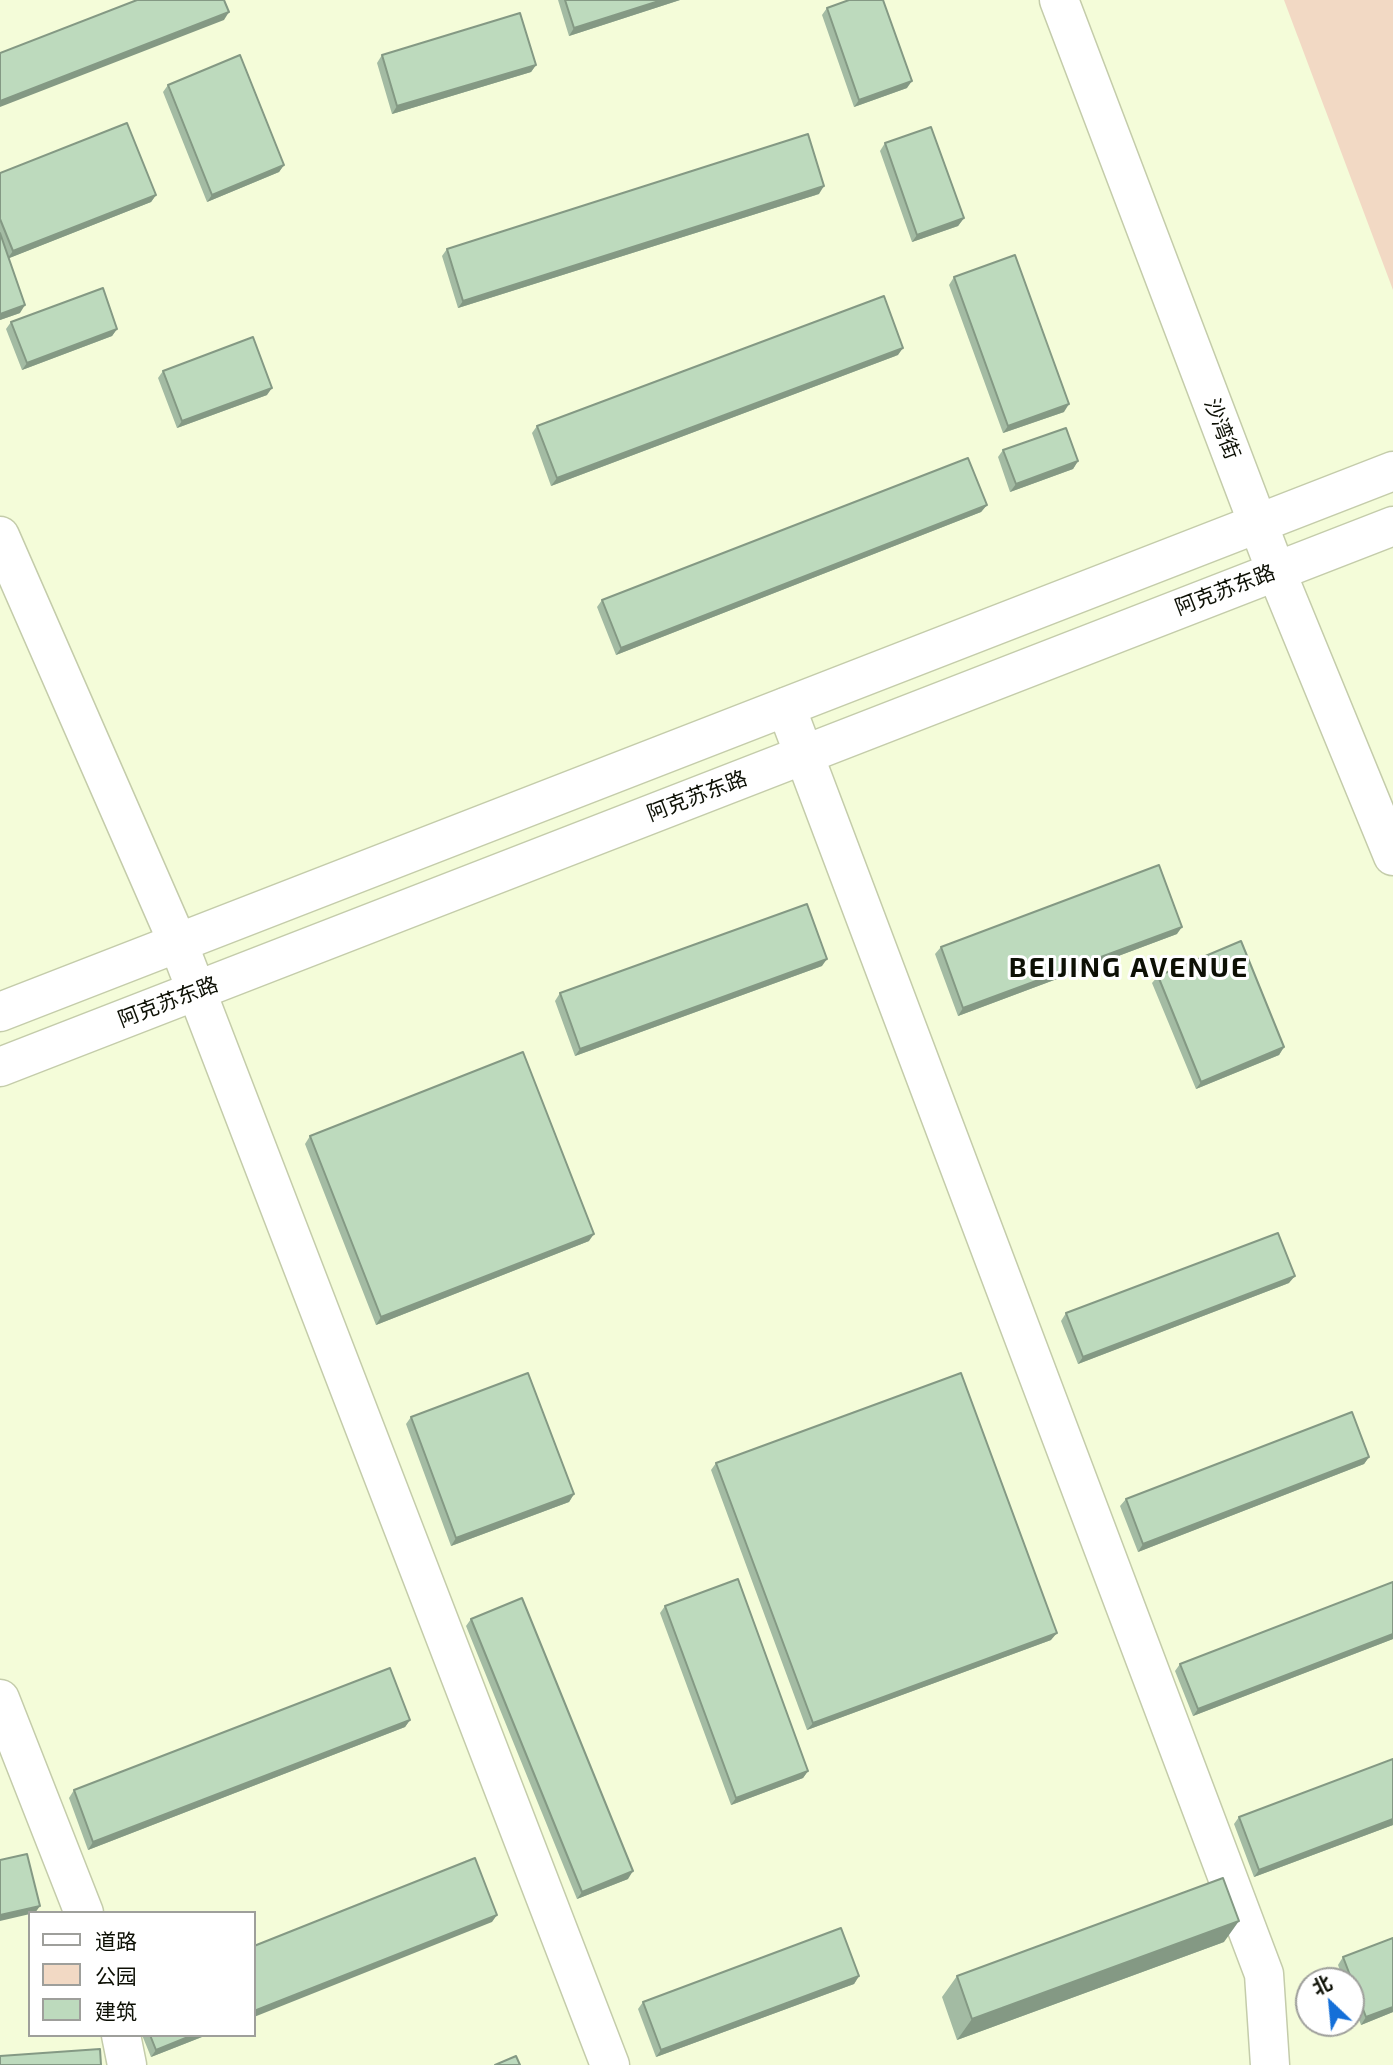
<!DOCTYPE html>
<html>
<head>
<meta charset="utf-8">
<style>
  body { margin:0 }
  #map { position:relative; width:1393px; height:2065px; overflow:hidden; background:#f4fcd9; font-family:"Exo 2","Noto Sans SC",sans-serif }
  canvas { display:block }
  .legend { position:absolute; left:28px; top:1911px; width:228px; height:126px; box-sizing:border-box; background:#fff; border:2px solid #9e9f9b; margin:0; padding:9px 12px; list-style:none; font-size:21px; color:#0d1005 }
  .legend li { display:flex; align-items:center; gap:14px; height:35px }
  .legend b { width:35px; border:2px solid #9e9f9b }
  .north { position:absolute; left:1295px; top:1967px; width:70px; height:70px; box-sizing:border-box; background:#fff; border:2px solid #9e9f9b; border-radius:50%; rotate:334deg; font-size:19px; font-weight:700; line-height:28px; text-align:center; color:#0d1005 }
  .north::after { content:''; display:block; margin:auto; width:24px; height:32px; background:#146fd8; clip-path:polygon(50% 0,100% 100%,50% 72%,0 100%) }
</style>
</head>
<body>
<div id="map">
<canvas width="1393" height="2065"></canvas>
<ul class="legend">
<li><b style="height:9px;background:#fff"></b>道路</li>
<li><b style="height:19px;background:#f2d9c4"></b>公园</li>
<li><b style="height:19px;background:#bddabd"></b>建筑</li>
</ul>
<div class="north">北</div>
</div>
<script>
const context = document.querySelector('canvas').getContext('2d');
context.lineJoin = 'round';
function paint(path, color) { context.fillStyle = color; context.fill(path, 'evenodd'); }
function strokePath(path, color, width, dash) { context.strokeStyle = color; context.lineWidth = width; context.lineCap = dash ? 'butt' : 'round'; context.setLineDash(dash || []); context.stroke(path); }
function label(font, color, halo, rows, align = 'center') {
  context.font = font + ' "Exo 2","Noto Sans SC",sans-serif'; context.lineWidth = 6; context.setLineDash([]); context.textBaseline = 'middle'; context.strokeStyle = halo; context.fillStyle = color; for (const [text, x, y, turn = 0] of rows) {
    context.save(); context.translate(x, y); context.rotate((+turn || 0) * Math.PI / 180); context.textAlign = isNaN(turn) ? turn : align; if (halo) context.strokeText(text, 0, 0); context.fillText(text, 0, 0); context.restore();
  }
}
const green = new Path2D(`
  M1284,0H1393V290Z`);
const minor = new Path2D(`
  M1059,0L1276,571L1393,856
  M0,536L178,943L610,2065
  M786,707L1264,1974L1270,2065
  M0,1699L84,1913
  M121,2035L127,2065`);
const major = new Path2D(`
  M0,1012L1393,471
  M0,1067L1393,526`);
const wall = new Path2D(`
  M558,0H680L569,36Z
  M827,8L907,88L854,107L822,15Z
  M382,55L536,65L531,72L392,114L377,63Z
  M168,85L284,165L279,172L207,202L163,92Z
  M885,143L964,218L958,226L912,242L880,151Z
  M0,173L156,195L151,202L9,258L20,313L0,320Z
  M819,194L458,308L442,256L447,249Z
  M954,277L1064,412L1003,433L949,285Z
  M11,322L117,329L112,336L22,370L6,329Z
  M898,355L551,486L532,433L537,426Z
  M163,371L267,395L177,428L158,378Z
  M1003,450L1078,461L1073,469L1010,492L998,457Z
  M987,505L981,512L616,655L597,607L602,600Z
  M1177,934L958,1016L935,954L941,947Z
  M822,966L575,1056L555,1001L560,993Z
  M1158,976L1284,1047L1279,1055L1196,1089L1152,983Z
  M310,1136L589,1241L376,1325L305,1144Z
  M1289,1283L1078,1364L1061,1321L1066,1313Z
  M411,1417L574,1494L569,1502L451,1546L406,1424Z
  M1369,1457L1364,1464L1138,1552L1120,1506L1126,1499Z
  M716,1463L1051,1640L807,1730L711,1470Z
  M1393,1582V1639L1193,1716L1175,1671L1180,1664Z
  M665,1606L808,1771L803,1778L731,1805L660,1613Z
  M471,1619L628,1879L577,1899L466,1626Z
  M410,1720L405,1727L88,1850L69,1798L74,1790Z
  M1393,1759V1825L1254,1877L1234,1824L1239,1817Z
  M1224,1942L957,2040L942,1997L957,1976Z
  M1343,1957L1393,2012L1361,2025L1351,1999V1981H1344L1338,1965Z
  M859,1976L854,1984L656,2057L638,2009L643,2002Z
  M142,2035H207L151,2057Z`);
const shadedWall = new Path2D(`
  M662,0H680L569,36L574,28Z
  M229,12L224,20L0,107V101Z
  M536,65L531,72L392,114L397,106Z
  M912,81L907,88L854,107L859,100Z
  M284,165L279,172L207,202L212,195Z
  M824,186L819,194L458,308L463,301Z
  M156,195L151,202L7,259L13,251Z
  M964,218L958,226L912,242L917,235Z
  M25,305L20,313L0,320V314Z
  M117,329L112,336L22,370L27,363Z
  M903,348L898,355L551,486L557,478Z
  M272,388L267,395L177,428L182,421Z
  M1069,404L1064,412L1003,433L1008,426Z
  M1078,461L1073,469L1010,492L1016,484Z
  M987,505L981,512L616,655L621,648Z
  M1182,927L1177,934L958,1016L963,1008Z
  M827,959L822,966L575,1056L580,1049Z
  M1284,1047L1279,1055L1196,1089L1201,1082Z
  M594,1234L589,1241L376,1325L381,1317Z
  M1295,1276L1289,1283L1078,1364L1083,1357Z
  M1369,1457L1364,1464L1138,1552L1143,1544Z
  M574,1494L569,1502L451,1546L456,1538Z
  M1057,1633L1051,1640L807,1730L813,1723Z
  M1393,1634V1639L1193,1716L1198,1709Z
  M410,1720L405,1727L88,1850L93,1842Z
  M808,1771L803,1778L731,1805L736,1798Z
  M1393,1819V1825L1254,1877L1259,1870Z
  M633,1871L628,1879L577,1899L582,1892Z
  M40,1906L35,1913H30V1914L0,1921V1915Z
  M497,1915L492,1922L254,2017V2011Z
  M1239,1921L1224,1942L957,2040L972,2019Z
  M859,1976L854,1984L656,2057L661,2050Z
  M1393,2007V2012L1361,2025L1366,2017Z
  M193,2035H207L151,2057L156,2050Z`);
const building = new Path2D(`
  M137,0H224L229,12L0,101V53Z
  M565,0H662L574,28Z
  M849,0H883L912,81L859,100L827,8Z
  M520,13L536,65L397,106L382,55Z
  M240,55L284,165L212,195L168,85Z
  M127,123L156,195L13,251L0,219V173Z
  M931,127L964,218L917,235L885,143Z
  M808,134L824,186L463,301L447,249Z
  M0,233L25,305L0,314Z
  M1015,255L1069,404L1008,426L954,277Z
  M103,288L117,329L27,363L11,322Z
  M884,296L903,348L557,478L537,426Z
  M253,337L272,388L182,421L163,371Z
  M1066,428L1078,461L1016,484L1003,450Z
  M968,458L987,505L621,648L602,600Z
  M1159,865L1182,927L963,1008L941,947Z
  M807,904L827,959L580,1049L560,993Z
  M1241,941L1284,1047L1201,1082L1158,976Z
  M523,1052L594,1234L381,1317L310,1136Z
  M1278,1233L1295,1276L1083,1357L1066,1313Z
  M528,1373L574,1494L456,1538L411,1417Z
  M961,1373L1057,1633L813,1723L716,1463Z
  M1352,1412L1369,1457L1143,1544L1126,1499Z
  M738,1579L808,1771L736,1798L665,1606Z
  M1393,1582V1634L1198,1709L1180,1664Z
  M522,1598L633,1871L582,1892L471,1619Z
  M390,1668L410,1720L93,1842L74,1790Z
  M1393,1759V1819L1259,1870L1239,1817Z
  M27,1854L40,1906L0,1915V1860Z
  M475,1858L497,1915L254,2011V1946Z
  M1223,1878L1239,1921L972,2019L957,1976Z
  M841,1928L859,1976L661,2050L643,2002Z
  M1393,1938V2007L1366,2017L1343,1957Z
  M150,2035H193L156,2050Z
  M100,2049L101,2065H0V2056Z
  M516,2056L520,2065H495Z`);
const streetNames = [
  ["沙湾街",1222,429,69],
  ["阿克苏东路",1225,590,-21],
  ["阿克苏东路",697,796,-21],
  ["阿克苏东路",168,1002,-21]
];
const districtNames = [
  ["BEIJING AVENUE",1129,968]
];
paint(green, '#f2d9c4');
strokePath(minor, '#c4ccaa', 41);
strokePath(major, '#c4ccaa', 41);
strokePath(minor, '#fff', 38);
strokePath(major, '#fff', 38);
paint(wall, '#a3bba3');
paint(shadedWall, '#849984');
paint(building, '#bddabd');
strokePath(building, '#849984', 2);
label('21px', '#0d1005', '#fff', streetNames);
context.letterSpacing = '2px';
label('bold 28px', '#0d1005', '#fff', districtNames);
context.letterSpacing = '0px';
</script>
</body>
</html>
